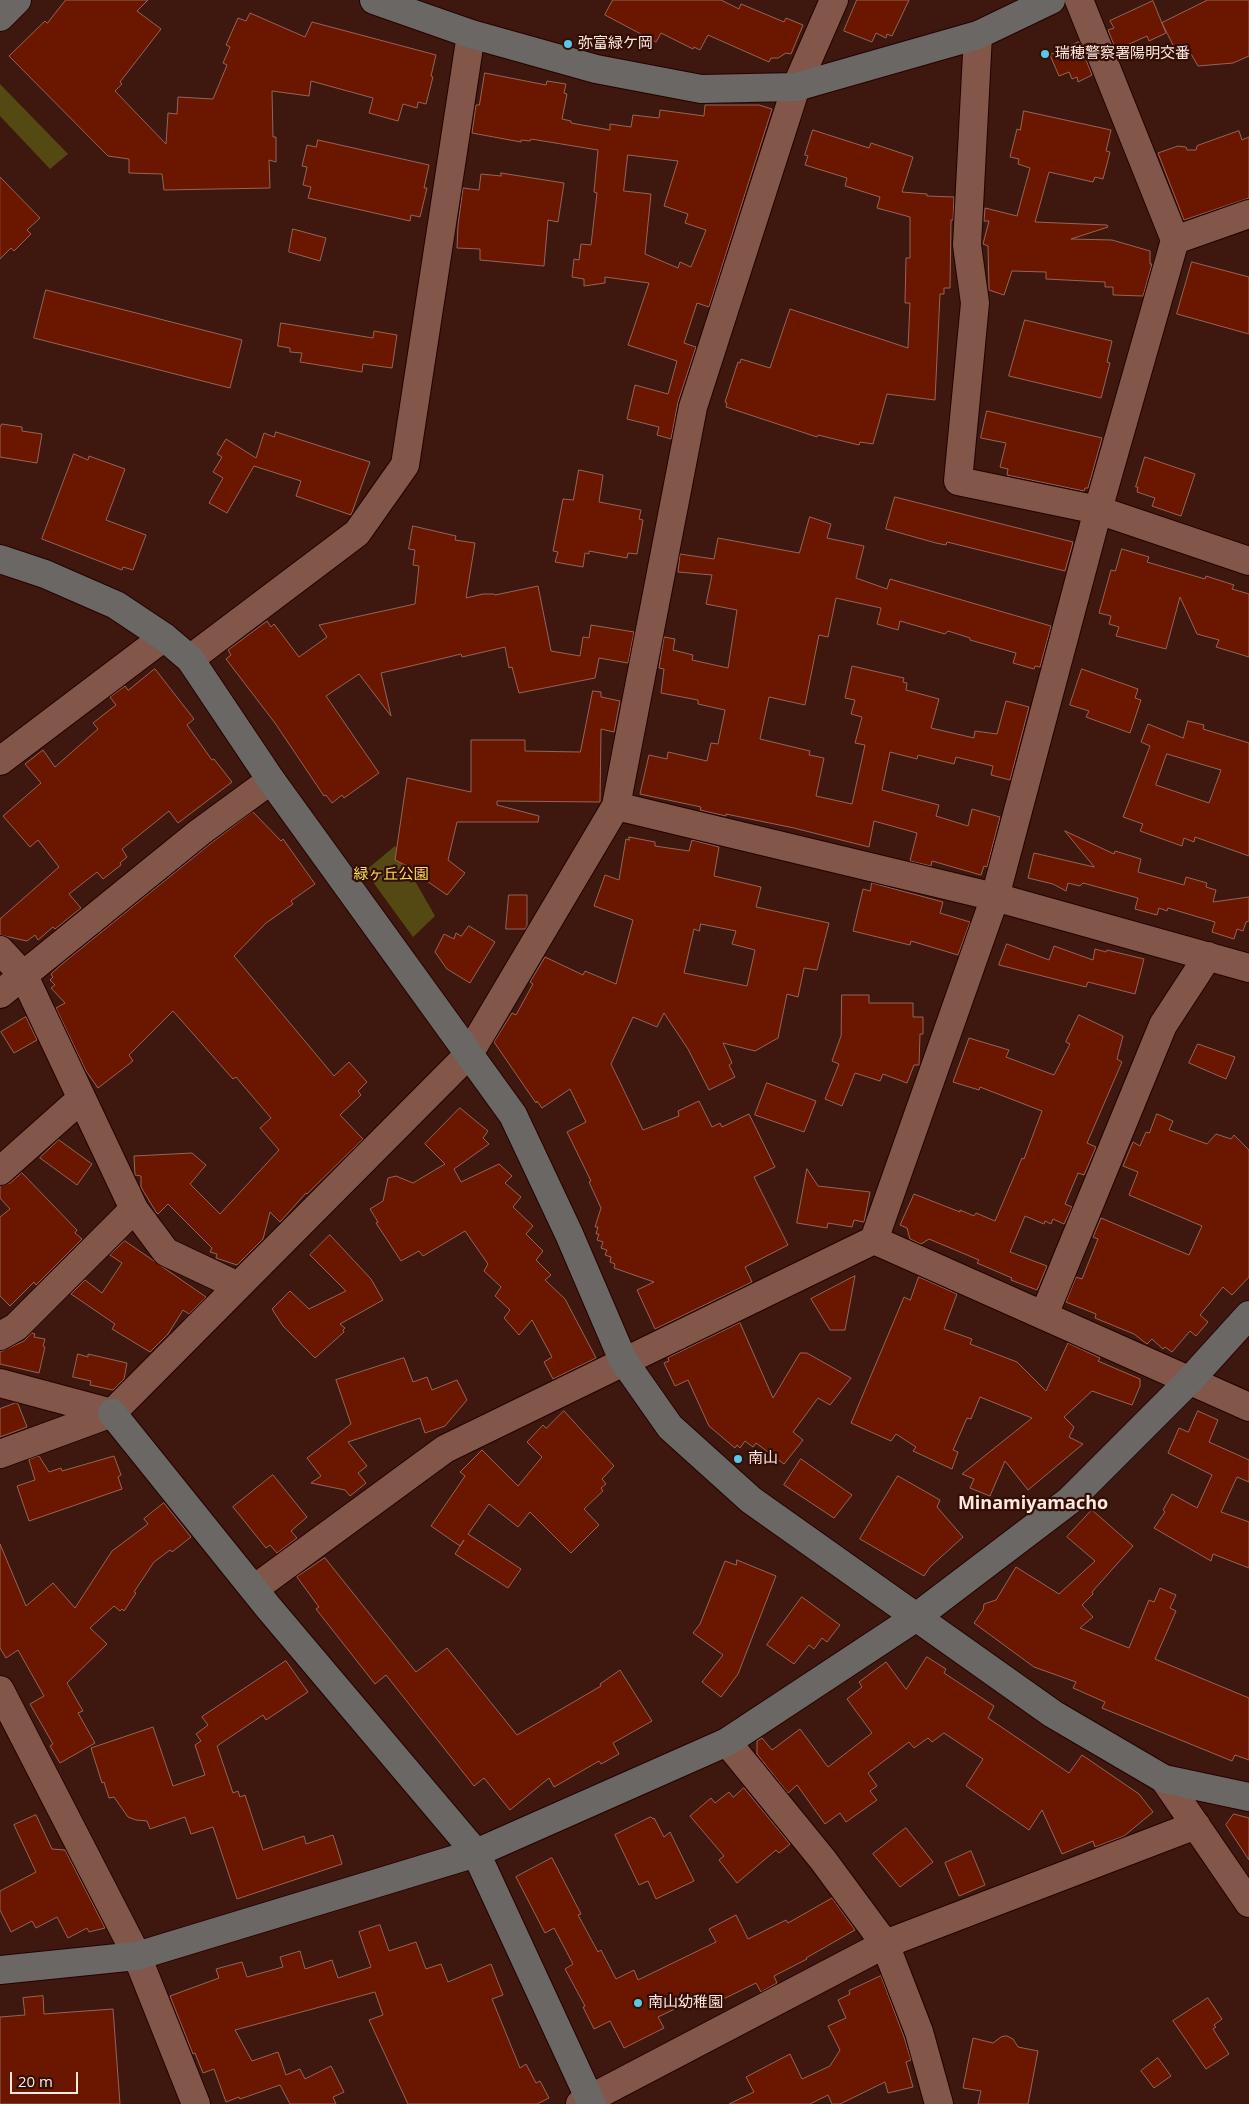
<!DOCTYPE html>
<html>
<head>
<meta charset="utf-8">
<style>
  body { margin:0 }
  #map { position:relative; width:1249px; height:2104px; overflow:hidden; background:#3e180e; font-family:"Open Sans",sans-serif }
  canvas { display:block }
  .scale { position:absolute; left:10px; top:2072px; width:68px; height:22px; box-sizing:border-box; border:2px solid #fce7e1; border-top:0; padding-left:6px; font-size:15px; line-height:18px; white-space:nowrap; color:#fce7e1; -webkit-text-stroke:4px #330e05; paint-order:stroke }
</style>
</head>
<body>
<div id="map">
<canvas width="1249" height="2104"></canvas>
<div class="scale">20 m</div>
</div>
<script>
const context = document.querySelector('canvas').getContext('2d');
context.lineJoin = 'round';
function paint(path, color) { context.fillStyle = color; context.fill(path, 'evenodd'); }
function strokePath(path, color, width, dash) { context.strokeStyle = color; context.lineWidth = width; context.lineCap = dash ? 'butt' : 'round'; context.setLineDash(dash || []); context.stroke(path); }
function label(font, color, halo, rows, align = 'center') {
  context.font = font + ' "Open Sans","Noto Sans JP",sans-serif'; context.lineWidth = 4.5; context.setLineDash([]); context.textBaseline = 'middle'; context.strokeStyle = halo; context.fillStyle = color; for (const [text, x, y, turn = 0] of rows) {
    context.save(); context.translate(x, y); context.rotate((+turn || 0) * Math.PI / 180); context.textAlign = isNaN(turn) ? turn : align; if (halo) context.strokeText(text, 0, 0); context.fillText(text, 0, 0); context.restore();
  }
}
const green = new Path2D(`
  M0,84L68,154L50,169L0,116Z
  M395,846L435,916L413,937L365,871Z`);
const building = new Path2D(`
  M66,0H148L137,11L161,29L120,82L122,84L115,91L166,144L168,113L177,114L178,97L213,99L227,65L223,63L230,47L226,45L238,18L246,21L250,13L305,37L312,22L436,55L431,76L433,77L426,104L418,102L417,108L403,104L398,121L369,113L373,98L311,81L309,96L272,91L273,137H276V162L269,160L270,188L164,190L162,174L129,173V159L108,156L9,56L45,21L47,23Z
  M613,0H721L739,9L741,4L784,22L786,18L803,25L791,54L786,53L778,58H771L769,62L708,35L700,50L694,47L693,49L661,33L656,42L605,15Z
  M857,0H909L892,36L887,34L886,38L876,33L872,42L844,31Z
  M1208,0H1249V56L1233,63L1198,66L1186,45L1183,46L1182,44L1174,47L1162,23Z
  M1153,1L1166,33L1149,41L1147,36L1116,50L1108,30L1114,28L1110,21Z
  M1079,42L1092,75L1078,82L1077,77L1072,79L1069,72L1059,76L1050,55Z
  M485,73L546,85L547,81L566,84L564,93L567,94L562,119L571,121V123L610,130V124L631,127L633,115L659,118L660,110L704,116L705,105H759L772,109L709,307L697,303L684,343L696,347L678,402L671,439L657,435L659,427L627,419L635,385L668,394L677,361L628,345L649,283L605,277V283L584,286V279L572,277L574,259L579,260L581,244L591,245L597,193L594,192L598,150L531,139L530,141L521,140V142L472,133L476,105H479ZM628,155L678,161L664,206L688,214L685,223L706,230L691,267L680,262L678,268L645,254L651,194L624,191Z
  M1024,111L1111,130L1106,151L1110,152L1103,179L1095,177L1093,182L1049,172L1035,222L1107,225L1108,227L1071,239L1112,240L1150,251V264H1152L1143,296L1113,295V287H1105V282L1046,279V272L1012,271L1004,295L989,290L988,246L983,244L989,221H984L985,208L1017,216L1030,168L1018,164L1019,159L1010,157L1017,129L1020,130Z
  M813,130L869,148L871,143L913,157L902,192L927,194V196L954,197L953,220H951L950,288H944V294H940L935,400L887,394L873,444L860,442L859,445L818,435L817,437L726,407L727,403L725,402L738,362L740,363L741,359L770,368L790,309L908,348L910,303H905L906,258H910V217L877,208L880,197L845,186L847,178L805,165L808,156L805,155Z
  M1239,131L1242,140L1249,137V198L1184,220L1158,153L1178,146L1186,147L1187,150H1196L1197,146Z
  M318,140L429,165L424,188H427L420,217L411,215L410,221L308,198L311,187L303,185L307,167L302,166L307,145L316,147Z
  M501,173L564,183L558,222L548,220L544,266L480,260V249L457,248L458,225L463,188L479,190L481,174L501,176Z
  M0,177L40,218L27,230L31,234L14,251L11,248L0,259Z
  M293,229L326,238L320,261L289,252Z
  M1192,262L1249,277V334L1177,314Z
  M46,290L242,340L230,388L34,338Z
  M1025,320L1112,341L1107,362L1110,363L1101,398L1009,376Z
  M281,323L373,338L374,331L397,335L392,368L363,364L362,372L300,362L302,353L290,352V348L278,346Z
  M987,411L1102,438L1088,488H1085L1084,491L1007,475L1008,469L1000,467L1006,443L981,438Z
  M2,424L22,427V431L42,434L37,463L0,457V428Z
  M276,432L370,462L351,515L296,496L301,481L254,466L227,513L209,503L223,478L213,472L222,457L217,454L226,439L256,458L264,433L274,437Z
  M74,454L88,460L89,456L125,469L106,520L146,535L133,570L123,567L122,570L42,539Z
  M1145,457L1195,474L1181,516L1152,506L1155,498L1137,492L1138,487H1136Z
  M579,470L603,475L599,502L641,510L639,519L643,520L637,554L628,553L627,558L589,551V554L585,553L583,567L555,562L558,552L553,551L563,499L573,500Z
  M895,497L1073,542L1065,571L947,542L946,545L936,543L886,529Z
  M810,517L831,524L827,538L864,546L856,578L887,589L890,579L1051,626L1040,667L1035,666L1034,669L1013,663L1016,653L970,640V638L948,631L945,634L900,621L898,630L877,624L881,608L836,598L828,637L819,635L805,705L769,697L760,739L810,751L809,755L824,758L816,796L852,804L865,745L855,743L862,717L851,714L855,700L845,698L852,666L904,678L903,682L907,683L906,690L939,699L931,728L974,738L975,731L997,734L1006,701L1029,707L1010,780L991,775L993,766L956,757L954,764L918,755L917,759L890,752L882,790L939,805L936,816L968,826L972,809L1000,817L987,867L984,866L981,875L932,861L931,866L910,861L917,833L874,821L869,847L794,828L726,814V816L700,810L701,807L640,794L649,755L667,759L668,752L707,761L711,743L718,744L725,710L698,704V700L661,693L664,669L659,668L664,637L675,639L673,650L693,655L692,660L728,668L737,610L706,604L712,575L678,572L680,554L714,559L718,538L799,553Z
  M413,526L456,536L455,540L475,543L466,598L483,594H494L495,595L538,586L551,651L580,656L583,637L589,638L591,625L634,632L628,663L599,658L595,678L519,693L512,667L509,668L505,647L462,657L461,654L432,661L381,673L391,716L359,674L326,696L379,773L344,798L342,795L332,803L326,795L324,796L275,723L226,659L231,655L228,650L267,621L271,627L274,624L299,657L327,637L319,625L415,604L419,566L413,565L415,550L409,549Z
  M1122,549L1149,557L1147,562L1205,579L1206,576L1234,585L1232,589L1249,594V657L1216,647L1219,640L1197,634L1180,597L1166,649L1116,636L1119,627L1109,624L1111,616L1099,613L1111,570L1115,571Z
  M155,669L194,719L187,725L212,760L214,759L232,782L178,823L169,811L122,849L127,857L120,863L121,865L103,879L97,872L69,894L81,908L55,929L53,927L38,940L35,935L27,941L0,935V919L59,867L38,840L30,847L3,816L41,783L25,764L43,750L55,767L98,729L93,723L116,705L110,697L125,686L128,690Z
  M1082,669L1138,689L1135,698L1141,700L1130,733L1086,717L1089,711L1070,705Z
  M593,691L601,692V697L620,701L614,732L601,729L600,802L497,801V805L539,816L538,822H457L448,860L465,873L447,895L424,879L425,875L395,860L407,778L471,792V740H525V751L580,752Z
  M1188,721L1204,725L1203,729L1249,743V856L1195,837L1194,842L1184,838L1182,846L1140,831L1143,824L1123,817L1150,746L1141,742L1148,724L1183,738ZM1167,754L1221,770L1209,803L1156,785Z
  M253,812L281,841L283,839L315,884L291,901L293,904L266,923L234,956L334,1076L349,1062L367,1082L358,1091L361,1095L340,1115L363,1139L307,1194L306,1193L280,1222L270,1212L263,1239L237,1265L216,1258L217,1254L210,1252L212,1248L168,1204L158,1214L156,1212L141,1187V1176L135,1175L134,1156L192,1153L206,1165L190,1184L220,1214L279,1150L260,1128L271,1118L236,1077L233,1079L173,1011L129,1055L133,1061L98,1088L86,1071L56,1008L65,1003L51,988L55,985L50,980L53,977L51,974L62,964L210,844Z
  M1065,831L1114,854L1115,851L1141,859L1138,872L1184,885L1186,877L1207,883L1206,887L1216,890L1213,902L1249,897V921L1246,922L1243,931L1237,929L1234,939L1212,932L1215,922L1168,908L1167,911L1159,908L1157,915L1135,909L1138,898L1083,883L1080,886L1068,883L1066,891L1053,884L1028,878L1034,853L1094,867Z
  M629,837L655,842V846L689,851L692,840L719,847L714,876L761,887L756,907L829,923L817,970L804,968L798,997L787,994L778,1038L755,1051L723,1043L732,1063L729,1065L735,1077L709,1090L688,1049L664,1013L657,1027L633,1017L611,1064L643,1130L679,1116L678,1111L699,1101L712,1127L720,1123L722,1127L749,1114L775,1167L754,1177L788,1245L745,1267L752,1282L655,1329L637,1290L654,1282L614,1268L615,1264L610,1262L611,1257L605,1255L607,1250L601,1248L603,1242L597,1240L599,1234H596L598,1227H595L601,1208L589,1182L591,1181L567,1132L586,1122L570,1089L542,1108L537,1101L536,1103L494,1042L512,1013L516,1015L533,984L530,982L545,957L583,975L585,971L616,984L633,920L594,906L605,875L619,880L626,839L629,840ZM701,924L736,931L732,944L755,950L747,986L684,973L694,929L699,931Z
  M872,883L943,902L940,913L970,922L958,955L911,941L910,945L853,931L863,889L870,891Z
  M509,895H527V926L525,929H506Z
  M469,926L495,942L470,983L447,969L435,952L444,934L454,939L456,933L461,936Z
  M1007,944L1049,960L1054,946L1093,960L1095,949L1106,952L1107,950L1144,959L1135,994L1088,982L1086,987L999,965Z
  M842,995H869V1003H913V1017H923V1034H920L919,1065H914L907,1083L883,1074L880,1081L855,1073L842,1106L825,1099L839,1064L832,1061L841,1036Z
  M1079,1015L1123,1036L1117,1059L1122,1062L1087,1143L1096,1147L1084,1175L1078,1173L1065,1204L1072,1207L1064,1224L1053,1219L1051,1224L1045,1221L1044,1224L1025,1216L1010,1252L1047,1266L1037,1290L1011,1280L1012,1278L977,1263L979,1260L929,1239L921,1244L910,1239L907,1228L900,1225L914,1194L960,1212V1210L974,1216L976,1213L995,1221L1022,1158L1024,1159L1042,1111L980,1087L979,1090L953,1082L969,1038L1009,1050L1006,1057L1054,1075L1070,1044L1066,1042Z
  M26,1017L37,1040L14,1053L1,1032Z
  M1198,1044L1235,1057L1226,1079L1189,1063Z
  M767,1083L816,1101L804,1132L755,1115Z
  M460,1108L488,1131L483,1138L489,1144L454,1169L461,1182L499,1164L512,1176L505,1183L521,1197L513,1207L533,1226L526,1234L543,1251L536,1260L551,1275L545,1280L565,1299L596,1358L553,1379L544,1362L552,1357L532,1320L519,1335L504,1318L510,1310L495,1296L501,1287L484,1271L488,1264L465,1231L423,1256L419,1251L401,1261L376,1223L378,1222L370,1209L383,1201L388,1178L396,1176L413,1183L445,1164L425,1144Z
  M1157,1114L1173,1121L1169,1130L1207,1144L1216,1134L1231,1139L1234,1135L1249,1150V1277L1232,1295L1223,1287L1200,1315L1208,1322L1196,1336L1190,1331L1172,1352L1165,1347L1163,1349L1152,1339L1147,1344L1134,1334L1095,1318L1096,1314L1066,1302L1076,1277L1082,1279L1098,1239L1093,1237L1101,1218L1189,1255L1202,1226L1129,1195L1138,1172L1123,1166L1133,1142L1140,1146L1146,1132L1149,1133Z
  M59,1140L92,1164L77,1185L40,1158Z
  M807,1169L818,1186L870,1192L864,1222L854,1220L852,1227L828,1223L827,1228L797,1223Z
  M22,1173L77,1230L75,1233L82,1239L36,1285L34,1282L10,1306L0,1296V1217L10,1209L0,1198V1186L10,1183Z
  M330,1235L371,1279L383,1300L340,1324L345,1328L343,1330L344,1332L315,1358L283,1326L272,1309L290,1291L309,1309L346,1291L310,1255Z
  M125,1241L206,1297L189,1314L183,1310L168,1334L150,1352L112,1329L115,1324L71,1294L85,1280L102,1293L122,1263L110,1255Z
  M855,1276L845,1330H830L811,1299Z
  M919,1277L957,1294L944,1329L972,1339L970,1344L1017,1362L1046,1391L1068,1343L1100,1358L1098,1361L1140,1379V1386L1132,1405L1092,1391L1064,1417L1074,1427L1069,1437L1083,1444L1028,1490L1005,1461L990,1496L970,1488L974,1479L962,1474L1032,1418L980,1397L971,1419L967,1418L953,1450L958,1452L952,1469L913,1451L916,1447L896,1434L891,1441L851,1423L904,1297L910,1300Z
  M740,1323L773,1398L800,1353H807L851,1378L830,1405L818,1398L793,1432L803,1440L784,1464L756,1443L753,1447L745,1441L740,1448L737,1445L735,1448L709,1426L688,1380L675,1386L664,1363L669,1361L668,1358Z
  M32,1333L35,1334L34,1337L45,1339L43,1346L45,1347L39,1373L0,1364V1352L24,1341Z
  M78,1354L88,1357V1354L127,1363L124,1379L113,1390L90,1385L91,1381L73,1377Z
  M404,1358L413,1382L427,1377L432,1390L457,1380L467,1400L445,1426L425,1433L420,1418L348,1442L367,1466L358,1473L366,1483L350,1496L345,1490L311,1483L321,1476L307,1458L351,1424L336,1380Z
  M16,1403L18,1404L27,1427L0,1437V1409Z
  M564,1411L614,1466L602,1479L606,1484L601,1488L603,1491L584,1509L599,1525L571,1553L530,1512L518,1527L489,1504L468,1534L521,1569L508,1588L455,1554L464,1540L460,1546L431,1526L465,1476L460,1472L482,1450L518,1486L542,1457L527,1442L543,1425L546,1428Z
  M1198,1411L1218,1420L1209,1442L1249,1460V1482L1237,1477L1221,1512L1249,1522V1568L1213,1554L1211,1561L1154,1528L1165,1512L1163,1510L1172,1494L1197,1508L1212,1475L1168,1453L1179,1428L1188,1432Z
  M39,1456L49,1472L61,1468L62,1471L114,1456L121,1475L118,1477L122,1489L29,1521L17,1486L35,1480L29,1460Z
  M801,1459L852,1495L834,1518L784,1485Z
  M273,1475L307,1517L291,1531L297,1538L277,1553L270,1545L266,1548L233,1507Z
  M898,1476L940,1500L937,1507L963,1537L930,1567L924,1576L860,1539Z
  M164,1503L191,1537L172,1552L170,1550L154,1562L134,1592L136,1593L124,1611L122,1609L120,1611L114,1606L90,1628L107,1644L67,1683L83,1711L78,1713L95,1743L60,1763L50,1746L53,1744L30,1704L44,1696L18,1650L6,1658L0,1648V1544L26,1606L53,1583L75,1608L112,1551L148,1524L144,1519Z
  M1092,1510L1133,1546L1092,1592L1093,1594L1082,1605L1093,1617L1080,1628L1129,1648L1149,1600L1154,1602L1160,1588L1176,1595L1170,1608L1176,1611L1155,1659L1249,1698V1760L1235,1755L1232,1761L1102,1708L1105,1702L1073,1688L1076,1682L1034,1667L974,1623L983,1610L984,1604L996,1600L1016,1567L1059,1594L1095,1561L1067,1537Z
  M325,1558L416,1672L447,1648L517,1735L601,1686L600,1684L620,1670L652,1721L613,1743L619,1754L601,1764L599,1761L554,1787L549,1778L510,1810L484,1778L474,1786L386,1675L375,1684L316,1609L319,1607L297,1577Z
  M737,1560L776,1576L738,1674L721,1697L702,1682L723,1655L693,1633L700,1624L725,1561L736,1565Z
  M802,1597L840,1625L827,1642L822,1638L814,1649L809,1645L794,1664L767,1645Z
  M927,1657L946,1669L944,1673L994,1706L988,1718L1069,1773L1082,1755L1139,1794L1153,1812L1124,1836L1095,1847L1093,1841L1062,1854L1042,1810L1029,1830L966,1786L983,1759L944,1733L932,1742L928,1738L914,1748L909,1742L868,1773L877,1786L870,1791L877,1800L846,1822L840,1813L825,1824L797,1785L788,1793L757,1754V1741L762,1738L772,1750L800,1729L828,1767L872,1733L847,1699L862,1687L859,1682L886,1662L906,1689Z
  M286,1661L308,1692L266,1720L263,1715L217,1746L233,1793L238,1791L240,1797L245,1795L263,1850L304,1836L306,1844L333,1835L342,1864L237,1899L213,1827L191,1834L185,1817L150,1829L147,1821L136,1820L128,1817L114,1797L109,1798L104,1782L102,1783L91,1748L153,1727L173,1786L205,1775L195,1745L201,1741L196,1734L208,1725L202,1717Z
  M744,1788L790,1844L779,1853L776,1850L737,1883L719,1860L724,1856L690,1816L711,1798L715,1803L729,1792L733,1797Z
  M1234,1814L1249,1818V1860L1226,1825Z
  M36,1815L52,1849L65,1850L105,1928L89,1932L87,1928L68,1938L57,1917L36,1928L32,1921L11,1932L0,1910V1891L36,1872L14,1825Z
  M651,1817L653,1819L654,1818L664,1837L670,1832L694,1881L656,1899L648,1881L639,1885L615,1835Z
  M906,1828L933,1862L900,1887L873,1854Z
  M971,1851L985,1885L959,1896L945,1863Z
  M552,1858L581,1914L578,1915L598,1952L601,1950L616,1979L634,1970L638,1980L716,1942L709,1929L736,1915L748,1939L786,1920L788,1923L832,1898L855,1930L806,1958L807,1959L774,1976L777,1983L761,1992L756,1983L711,2005L706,1994L658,2017L664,2028L624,2048L610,2021L594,2029L583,2007L585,2006L565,1969L573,1964L554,1928L545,1933L516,1877Z
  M380,1925L389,1951L416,1942L426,1969L441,1964L448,1982L491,1964L503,1995L492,1999L520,2068L526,2064L536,2083L540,2081L549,2098L537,2104H408L369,2020L383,2015L375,1992L235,2030L252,2061L278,2052L286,2075L300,2069L305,2079L331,2066L344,2092L333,2097L336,2104H290L280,2085L240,2099L239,2097L226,2102L214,2069L203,2073L195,2053L193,2054L170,1996L219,1978L216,1969L242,1962L247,1977L283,1967L280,1957L300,1951L305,1969L332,1960L338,1978L371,1967L359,1932Z
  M881,1976L904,2037L911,2060L906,2062L913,2087L888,2093L885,2082L840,2104H832L828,2095L810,2104H729L754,2092L746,2077L790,2054L802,2079L830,2066L840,2050L828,2026L846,2018L838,2000L850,1994L849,1991Z
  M43,1996L44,2014L113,2009L120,2104H0V2017L25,2015L23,1998Z
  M1208,1998L1222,2019L1214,2025L1216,2027L1213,2029L1229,2054L1206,2069L1173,2021Z
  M1007,2036L1013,2039L1018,2047L1038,2051L1028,2104H978L981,2091L963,2088L973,2038L993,2043L1001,2037Z
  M1158,2058L1171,2076L1154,2088L1141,2071Z`);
const street = new Path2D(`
  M978,35L967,245L975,303L958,481L1098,510L1249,561
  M1175,240L1249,214
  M190,659L357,533L405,465L471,34
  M0,761L164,637
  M616,806L995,897L1249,968
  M0,950L24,976L134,1209L166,1252L238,1286
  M0,994L200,832L271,780
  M0,1171L81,1099
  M874,1240L1249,1407
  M1044,1315L1163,1025L1208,956
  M0,1336L16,1327L134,1209
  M0,1383L112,1413
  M0,1454L112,1413L469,1054L616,806L693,407L796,87L834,0
  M254,1589L445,1449L874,1240L995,897L1098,510L1175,240L1079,0
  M0,1690L137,1956L196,2104
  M727,1742L823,1860L885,1944L919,2032L939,2104
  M1164,1779L1249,1903
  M580,2104L885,1944L1196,1825`);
const secondary = new Path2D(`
  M374,0L471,34L596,69L701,89L796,87L978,35L1051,0
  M0,17L17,0
  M0,559L45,574L116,605L164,637L190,659L271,780L513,1115L569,1234L623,1360L670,1427L751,1500L1053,1714L1164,1779L1249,1797
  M112,1413L268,1607L476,1853L592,2104
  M0,1970L137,1956L476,1853L727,1742L915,1618L1069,1501L1190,1380L1249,1315`);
const markers = [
  [568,44,5,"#58c9e4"],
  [1045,54,5,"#58c9e4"],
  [738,1459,5,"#58c9e4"],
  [638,2003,5,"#58c9e4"]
];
const poiNames = [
  ["弥富緑ケ岡",578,44],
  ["瑞穂警察署陽明交番",1055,54],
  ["南山",748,1459],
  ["南山幼稚園",648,2003]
];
const parkNames = [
  ["緑ヶ丘公園",391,875]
];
const quarterNames = [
  ["Minamiyamacho",1033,1504]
];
paint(green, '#554913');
paint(building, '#6b1700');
strokePath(building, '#936559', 1);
strokePath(street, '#230200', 30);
strokePath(secondary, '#230200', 30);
strokePath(street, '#825649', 28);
strokePath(secondary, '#6b6764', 28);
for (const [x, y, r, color] of markers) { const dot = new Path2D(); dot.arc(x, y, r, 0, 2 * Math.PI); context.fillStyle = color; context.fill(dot); strokePath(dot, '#330e05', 2); }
label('15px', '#fce7e1', '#330e05', poiNames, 'left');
label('15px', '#fbdd58', '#330e05', parkNames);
label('bold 18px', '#fce7e1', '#330e05', quarterNames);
</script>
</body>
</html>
